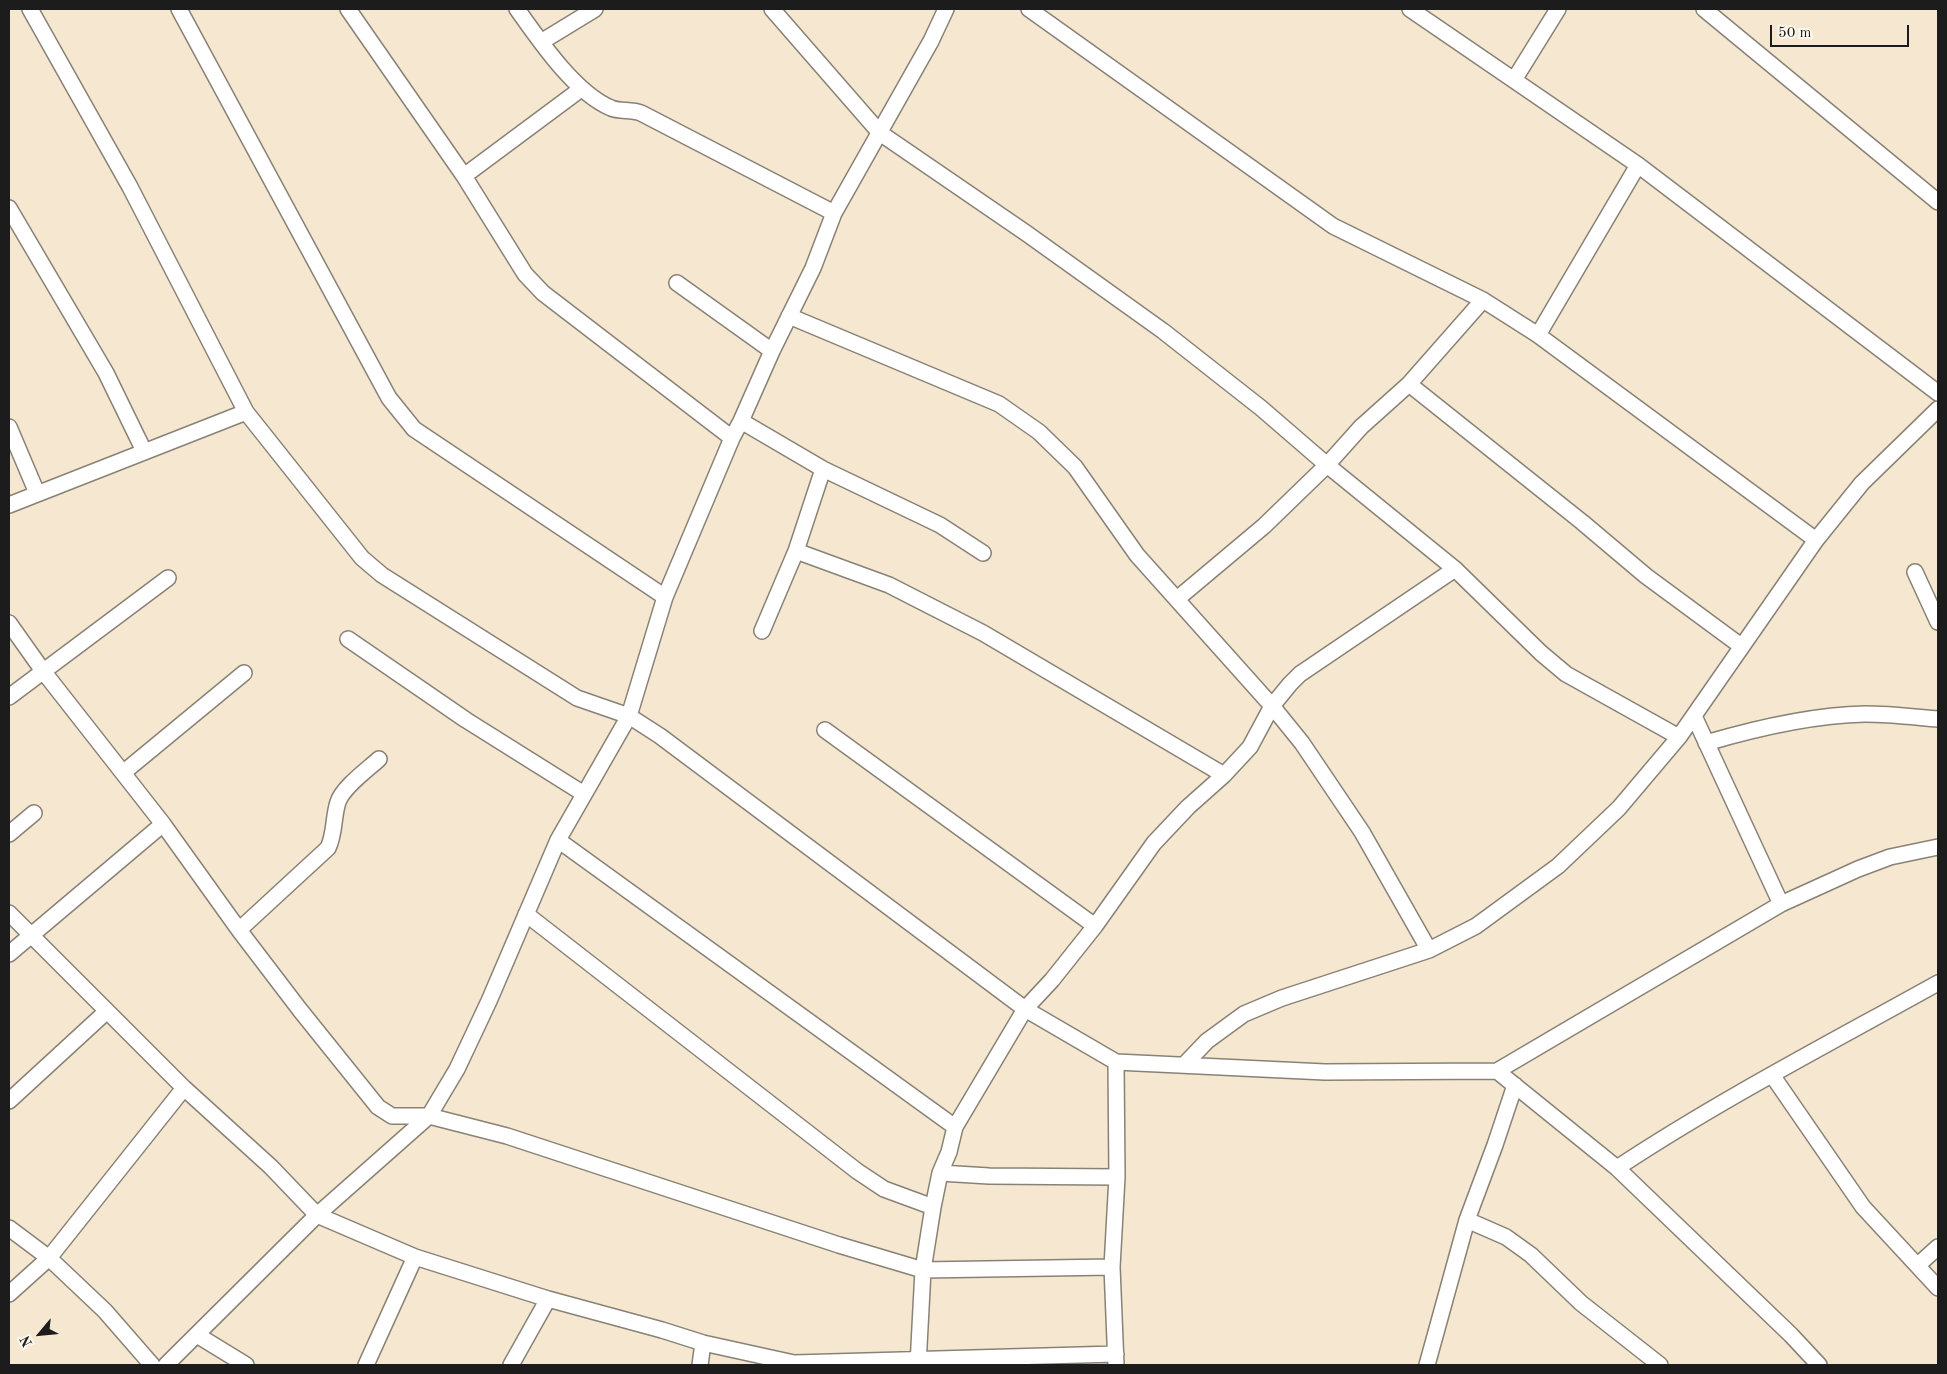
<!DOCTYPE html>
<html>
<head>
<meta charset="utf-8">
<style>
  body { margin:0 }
  #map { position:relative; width:1947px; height:1374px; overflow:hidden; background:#f5e7d0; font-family:"Old Standard TT",serif }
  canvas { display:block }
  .frame { position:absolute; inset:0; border:10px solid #1c1c1c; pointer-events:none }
  .north { position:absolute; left:15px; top:1309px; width:50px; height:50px; -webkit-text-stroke:4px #fbf7ec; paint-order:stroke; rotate:242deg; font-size:14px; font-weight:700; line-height:20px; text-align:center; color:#1c1c1c }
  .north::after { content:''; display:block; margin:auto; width:18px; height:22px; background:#1c1c1c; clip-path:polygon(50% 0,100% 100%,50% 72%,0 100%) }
  .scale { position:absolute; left:1770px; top:25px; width:139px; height:22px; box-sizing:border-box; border:2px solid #1c1c1c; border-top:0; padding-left:6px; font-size:15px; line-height:18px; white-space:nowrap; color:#1c1c1c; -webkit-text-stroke:4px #fbf7ec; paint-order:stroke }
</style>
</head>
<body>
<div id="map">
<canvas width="1947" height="1374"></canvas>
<div class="frame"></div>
<div class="north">N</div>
<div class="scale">50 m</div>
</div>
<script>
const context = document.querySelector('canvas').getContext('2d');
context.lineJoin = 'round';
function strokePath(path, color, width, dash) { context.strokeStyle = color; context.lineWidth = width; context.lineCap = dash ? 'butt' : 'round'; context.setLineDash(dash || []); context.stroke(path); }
const minor = new Path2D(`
  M30,9L130,187L246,412L362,558L382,575L577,698L629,716L660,736L1025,1009L1116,1062L1325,1072L1497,1071L1781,904L1858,869L1890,857L1938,847
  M179,9L389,398L414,429L665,597
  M348,9L464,176L525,274L543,293L732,438
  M517,9C539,40 575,93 611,108C620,112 631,109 641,113L834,213
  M772,9L880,133L1026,233L1163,331L1261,408L1327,465L1361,427L1409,384L1483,300
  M1029,9L1333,226L1483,300L1538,335L1816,540
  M1410,9L1638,165L1938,393
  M1704,9L1938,202
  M541,42L595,9
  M1514,80L1558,9
  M464,176L581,89
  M9,208L106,373L144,451
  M677,283L772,351
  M789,316L999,404L1039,432L1075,467L1137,555L1272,706L1302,743L1362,832L1429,950
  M1538,335L1638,165
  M1409,384L1582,522L1646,576L1741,646
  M741,421L823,469L940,525L983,553
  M9,427L37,493
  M9,505L246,412
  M796,551L823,469
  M1915,572L1938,622
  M1177,599L1264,526L1327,465L1455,569L1541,653L1566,674L1679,737
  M9,623L43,671L163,824L239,930L300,1010L378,1107L392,1116H429L507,1136L839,1245L923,1270L1112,1267
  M762,631L796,551L889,585L983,633L1224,775
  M348,639L466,720L584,794
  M9,697L168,578
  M1694,716L1781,904
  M825,730L1095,926
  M1706,743C1757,728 1812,715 1865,714C1889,714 1914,717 1938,719
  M124,772L244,673
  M9,834L34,813
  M558,840L955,1127
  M9,913L184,1088L271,1167L317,1215L415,1257L548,1299L662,1330L703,1343L794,1363L1116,1354
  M526,914L857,1171L884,1189L933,1207
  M239,930L328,848C335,834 333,817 338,802C343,787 367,770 379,759
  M9,954L163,824
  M1185,1064L1207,1041L1244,1014L1282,998L1429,950L1476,926L1558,866L1619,808L1679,737L1816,540L1862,483L1938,409
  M1497,1071L1617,1168L1791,1335L1819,1365
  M1772,1075L1863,1207L1938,1288
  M9,1101L107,1011
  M1617,1168C1720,1100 1830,1043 1938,983
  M940,1173L989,1176L1117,1177
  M1467,1220L1506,1237L1531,1255L1581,1303L1660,1365
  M9,1228L49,1258L105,1311L152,1365
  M1918,1265L1938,1247
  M9,1294L49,1258L184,1088
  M197,1335L246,1365
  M166,1365L317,1215L429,1116L457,1069L489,1001L558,840L629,716L665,597L732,438L741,421L772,351L813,268L834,213L931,41L946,9
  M366,1365L415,1257
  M511,1365L548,1299
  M700,1365L703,1343
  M918,1365L923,1270L933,1207L940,1173L949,1152L955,1127L1025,1009L1052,980L1095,926L1154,843L1188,807L1224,775L1250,747L1272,706L1290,684L1300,674L1455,569
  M1116,1365L1112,1267L1117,1177L1116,1062
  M1427,1365L1467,1220L1495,1145L1515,1085`);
strokePath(minor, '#888276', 18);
strokePath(minor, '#fff', 15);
</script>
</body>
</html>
